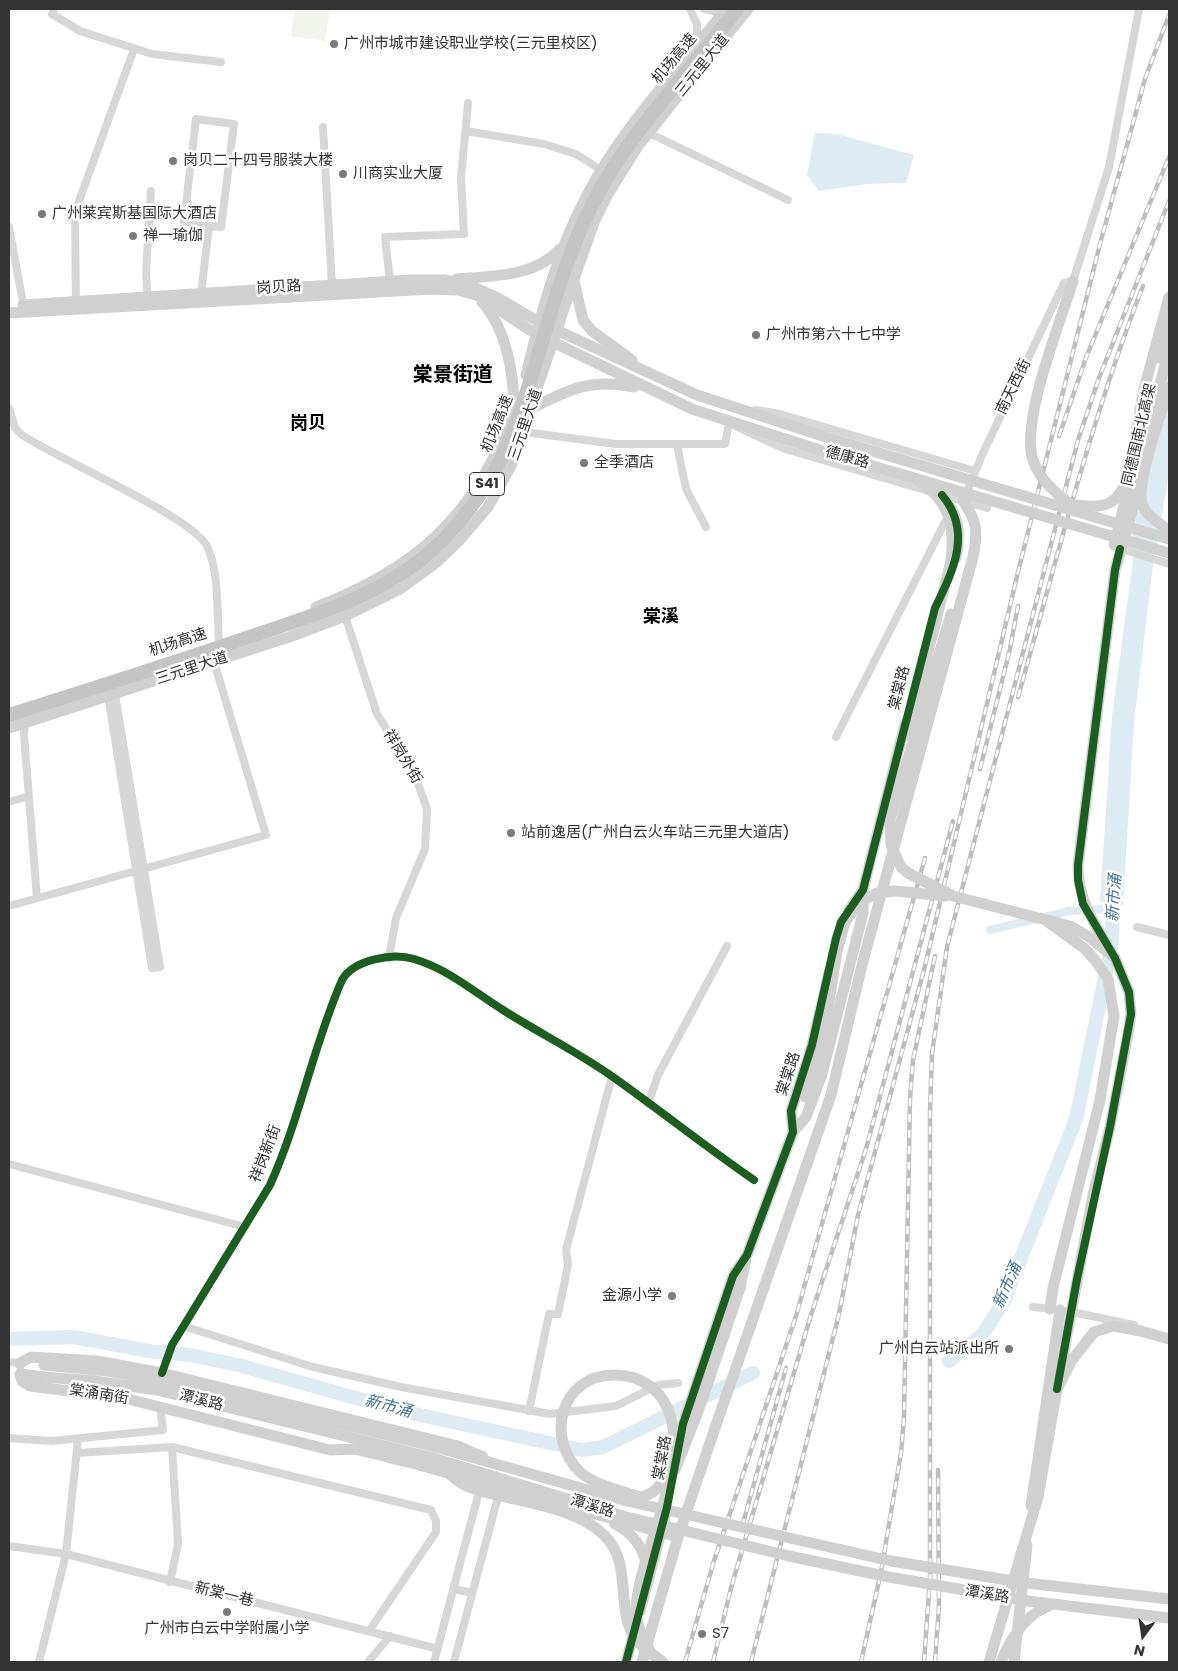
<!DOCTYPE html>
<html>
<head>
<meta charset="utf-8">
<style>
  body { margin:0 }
  #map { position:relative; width:1178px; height:1671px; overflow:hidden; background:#fff; font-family:Poppins,sans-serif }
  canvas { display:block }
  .frame { position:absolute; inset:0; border:10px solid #333; pointer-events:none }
  .north { position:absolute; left:1118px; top:1611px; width:50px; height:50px; -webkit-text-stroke:4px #fff; paint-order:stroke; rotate:194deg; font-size:14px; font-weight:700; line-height:20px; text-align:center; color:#333 }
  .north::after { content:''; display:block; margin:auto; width:18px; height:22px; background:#333; clip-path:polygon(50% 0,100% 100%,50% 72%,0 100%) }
</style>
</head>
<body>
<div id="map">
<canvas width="1178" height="1671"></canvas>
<div class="frame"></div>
<div class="north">N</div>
</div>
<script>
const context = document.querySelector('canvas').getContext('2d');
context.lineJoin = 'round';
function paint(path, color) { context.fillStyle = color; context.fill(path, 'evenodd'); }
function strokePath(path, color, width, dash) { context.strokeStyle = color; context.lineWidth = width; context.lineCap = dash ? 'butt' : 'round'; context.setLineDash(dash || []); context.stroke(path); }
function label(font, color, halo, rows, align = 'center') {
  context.font = font + ' Poppins,"Noto Sans SC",sans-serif'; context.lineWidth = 5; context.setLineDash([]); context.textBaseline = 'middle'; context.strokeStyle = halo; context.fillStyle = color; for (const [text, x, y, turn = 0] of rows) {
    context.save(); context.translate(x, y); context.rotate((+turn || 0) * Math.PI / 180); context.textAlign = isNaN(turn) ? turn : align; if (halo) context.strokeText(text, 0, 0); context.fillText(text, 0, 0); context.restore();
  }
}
const green = new Path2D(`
  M295,9H330L325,41L291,36Z`);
const water = new Path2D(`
  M815,133L837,134L914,155L906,183L866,184L819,191L807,175Z
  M1169,346V474L1153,565L1134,722L1123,905L1100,902L1112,716L1133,560V514Z`);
const canal = new Path2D(`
  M990,930L1069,911L1113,909`);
const river = new Path2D(`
  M9,1339L73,1337L149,1351L190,1355L238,1365L406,1412L582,1450L603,1447L753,1373
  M949,1361L982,1335L1004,1301L1076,1119L1111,948L1114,887`);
const street = new Path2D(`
  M54,9L52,14L80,31L152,54L221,62
  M690,9L697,24V43
  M704,9L723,13
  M323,127L332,285
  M466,131L544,144L576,154L601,170
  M649,133L788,200
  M9,227L24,308
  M390,281L385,237L464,234L461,178L468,103
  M201,294L209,226L184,221L196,119L234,124L221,227L209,226
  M148,301L146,273L151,191
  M76,305L75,212L134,49
  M9,408L15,428L22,435C58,459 191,516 207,546C219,570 217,614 219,641
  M756,410L780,414L975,471
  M524,432L616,444H725L729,423L785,449L928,491
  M677,445L686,489L706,527
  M941,495L987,508
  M965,497L982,455L1064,283L1073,281L1109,167L1139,9
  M1119,548L1169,564
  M345,616L377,714L414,772L427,809L425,849L396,918L389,958
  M108,696L152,968L160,967L115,694
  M25,723L24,735L37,898
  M836,737L949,514
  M9,802L29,796
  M9,906L266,835L214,662
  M1137,927L1169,935
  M648,1104L658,1075L727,946
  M9,1164L245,1227
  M1033,1307L1053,1309
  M1067,1311L1134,1325
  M183,1326L313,1367L401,1387L550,1414L616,1406L658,1385L678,1383
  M9,1362L20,1363V1367
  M162,1373L172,1345L270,1185C300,1119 313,1046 342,980C354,959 393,953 414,959C448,969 474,992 503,1010C539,1033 578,1052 613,1077C661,1111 706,1147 754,1180
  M529,1411L549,1314H558L568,1265L566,1250L612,1076
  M9,1438L52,1441L163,1430L160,1406
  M77,1453L172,1447L431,1510L436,1521V1532L369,1631
  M9,1546L66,1554L438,1649
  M170,1582L178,1544L172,1447
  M454,1589L472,1593
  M39,1662L66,1554L78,1439
  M368,1662L390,1636
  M434,1662L480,1488
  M454,1662L499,1493`);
const secondary = new Path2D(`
  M457,279C492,276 535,277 560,249
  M574,281L583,320L592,331L632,360
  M482,302C507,330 514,374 514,410
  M23,305L411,280H444L467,284L498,298L539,322L697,395L832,439
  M9,313L432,289L457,290L476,295L536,334L692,409L829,453
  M1159,358L1169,325
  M526,375C541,314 557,251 587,195C623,126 678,70 726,9
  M1169,387C1162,412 1136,481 1142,504C1146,516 1160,523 1169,531
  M532,408C570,389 591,378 634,387
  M1128,476L1143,393L1169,297
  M942,495C959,515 961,533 956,558
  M1114,545L1131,478
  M316,607C415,569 474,517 512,416
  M9,728L292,636L345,616L400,589L437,562L459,541L488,507L511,466L574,279L595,220L608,194L638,146L748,9
  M849,910L863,890L905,724
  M1048,922L1084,948L1095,960L1108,979L1114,1016L1100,1100L1053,1288L1050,1309
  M1114,957C1096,925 1078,903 1078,865L1115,570L1132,511L1140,458L1169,350
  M793,1132L806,1117L822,1074L863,913V892
  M740,1288L746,1259
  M1141,1331L1169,1339
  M20,1363L31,1357L97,1361L162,1373L458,1446L483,1457
  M44,1377L20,1374L22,1381L30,1386L124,1398L330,1450L355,1449L419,1465L678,1537
  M677,1458L683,1424L733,1276L747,1255L793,1132L791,1111L812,1045L829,973
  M633,1497C655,1498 661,1485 669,1467
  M1031,1506L1060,1310
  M615,1524C633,1534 641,1544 647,1565
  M640,1611L665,1517
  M652,1654L663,1662
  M626,1662L635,1629
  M642,1662L678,1537L716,1425L831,1095L863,961L973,557C978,533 978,522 963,501
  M1014,1662L1027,1545`);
const rail = new Path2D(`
  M1059,436L1087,355L1169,157
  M1018,697C1057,559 1091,419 1143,286
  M980,769L1010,649L1018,606
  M742,1527L786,1368
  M685,1662L713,1564L796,1316L925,858
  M713,1662L731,1588L810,1318L866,1149L953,821
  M751,1662L839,1314L858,1215L925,966L1018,572L1100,244L1145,79L1169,15
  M861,1662L881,1572L901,1453L904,1417L910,1099L913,1060L935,956
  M924,1662L930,1579V1110L932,1054L947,947L1078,440L1099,378L1169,201
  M935,1662L939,1606L938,1470`);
const secondaryBridge = new Path2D(`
  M832,439L1169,539
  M829,453L1169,553
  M1072,505C1056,494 1041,481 1034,463C1018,426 1061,321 1073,281
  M1076,505C1105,509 1119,505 1128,476
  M951,614L890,819L891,845L901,867L908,873L953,896L1070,926L1088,936L1115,958L1129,992L1131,1014L1128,1034L1110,1127L1093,1195L1057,1389
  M907,735L951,561C955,528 950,501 920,482
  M805,1097L826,1021L837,951L845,922L859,903L877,893L895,891L946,896
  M44,1365L107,1371L160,1380L432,1446L627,1501L891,1561L1026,1583L1169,1599
  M44,1377L94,1381L157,1390L430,1457L623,1516L789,1556L889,1577L1028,1601L1169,1618
  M436,1461C445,1469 457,1483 469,1487C510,1502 572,1504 604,1535C637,1567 610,1619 643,1647
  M675,1470L699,1409L740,1288
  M643,1498C626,1492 594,1485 580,1472C545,1438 560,1376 613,1375C629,1375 643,1379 655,1390C707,1441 636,1552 636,1612C637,1627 644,1642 652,1654
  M989,1662L1038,1497L1057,1389L1072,1360L1094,1332L1113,1326L1141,1331
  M1001,1662C1011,1637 1026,1613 1053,1604`);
const highwayBridge = new Path2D(`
  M9,715C88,690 167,665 246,638C305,618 368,600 418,562C459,530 489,487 510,440C540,363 554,281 591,207C628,132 688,75 737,9`);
const cycleway = new Path2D(`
  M162,1373L172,1345L270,1185C300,1119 313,1046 342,980C354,959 393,953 414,959C448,969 474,992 503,1010C539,1033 578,1052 613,1077C661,1111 706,1147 754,1180
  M1057,1389L1077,1279L1110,1127L1131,1014L1129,992L1115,958L1083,904L1078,880V865L1115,570L1120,549
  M626,1662L667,1507L683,1424L733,1276L747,1255L793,1132L791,1111L812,1045L836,938L841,922L863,890L935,608C953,571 973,532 942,495`);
const markers = [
  [334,44,5,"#7a7a7a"],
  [173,161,5,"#7a7a7a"],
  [343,174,5,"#7a7a7a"],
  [42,214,5,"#7a7a7a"],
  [133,236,5,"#7a7a7a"],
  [756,335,5,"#7a7a7a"],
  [584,463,5,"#7a7a7a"],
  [511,833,5,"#7a7a7a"],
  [672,1296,5,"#7a7a7a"],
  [1009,1349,5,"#7a7a7a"],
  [227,1612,5,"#7a7a7a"],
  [702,1634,5,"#7a7a7a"]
];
const shields = [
  [487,484,35]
];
const shieldNames = [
  ["S41",487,484]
];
const poiNames = [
  ["广州市城市建设职业学校(三元里校区)",344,44],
  ["岗贝二十四号服装大楼",183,161],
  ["川商实业大厦",353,174],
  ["广州莱宾斯基国际大酒店",52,214],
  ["禅一瑜伽",143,236],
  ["广州市第六十七中学",766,335],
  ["全季酒店",594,463],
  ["站前逸居(广州白云火车站三元里大道店)",521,833],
  ["金源小学",662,1296,"right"],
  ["广州白云站派出所",999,1349,"right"],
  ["广州市白云中学附属小学",227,1629,"center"],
  ["S7",712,1634]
];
const streetNames = [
  ["机场高速",675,59,-50],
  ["三元里大道",703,66,-51],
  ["岗贝路",279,288,-4],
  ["南天西街",1014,387,-64],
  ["机场高速",498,424,-68],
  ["三元里大道",526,425,-71],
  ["同德围南北高架",1140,435,-77],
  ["德康路",847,458,16],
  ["机场高速",178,643,-18],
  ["三元里大道",192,669,-18],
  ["棠棠路",900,688,-76],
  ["祥岗外街",402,757,59],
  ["棠棠路",789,1074,-72],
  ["祥岗新街",266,1154,-69],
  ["棠涌南街",99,1395,9],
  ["潭溪路",201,1401,14],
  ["棠棠路",663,1458,-80],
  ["潭溪路",592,1507,17],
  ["新棠一巷",224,1595,14],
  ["潭溪路",987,1595,9]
];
const waterNames = [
  ["新市涌",1115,898,-86],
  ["新市涌",1008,1286,-66],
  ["新市涌",388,1407,15]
];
const quarterNames = [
  ["岗贝",308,424],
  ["棠溪",661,617]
];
const districtNames = [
  ["棠景街道",453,376]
];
paint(green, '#f1f5ed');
paint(water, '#ddebf3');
strokePath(canal, '#ddebf3', 8);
strokePath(river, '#ddebf3', 14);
strokePath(street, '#d7d7d7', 8);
strokePath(secondary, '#d0d0d0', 11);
strokePath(rail, '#bebebe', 4.5);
strokePath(rail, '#fff', 2.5, [8]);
strokePath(secondaryBridge, '#d0d0d0', 11);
strokePath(highwayBridge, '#c4c4c4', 14);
strokePath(cycleway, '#1b5e20', 8);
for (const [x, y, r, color] of markers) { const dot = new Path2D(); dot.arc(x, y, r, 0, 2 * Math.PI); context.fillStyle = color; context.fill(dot); strokePath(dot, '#fff', 2); }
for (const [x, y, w] of shields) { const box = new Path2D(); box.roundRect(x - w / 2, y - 11.5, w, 23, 4); context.fillStyle = '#fff'; context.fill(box); strokePath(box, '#333', 1); }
label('bold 14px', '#333', null, shieldNames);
label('15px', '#333', '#fff', poiNames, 'left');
label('15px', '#333', '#fff', streetNames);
label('italic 16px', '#3f7597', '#fff', waterNames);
label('bold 18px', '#000', '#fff', quarterNames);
label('bold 20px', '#000', '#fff', districtNames);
</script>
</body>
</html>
